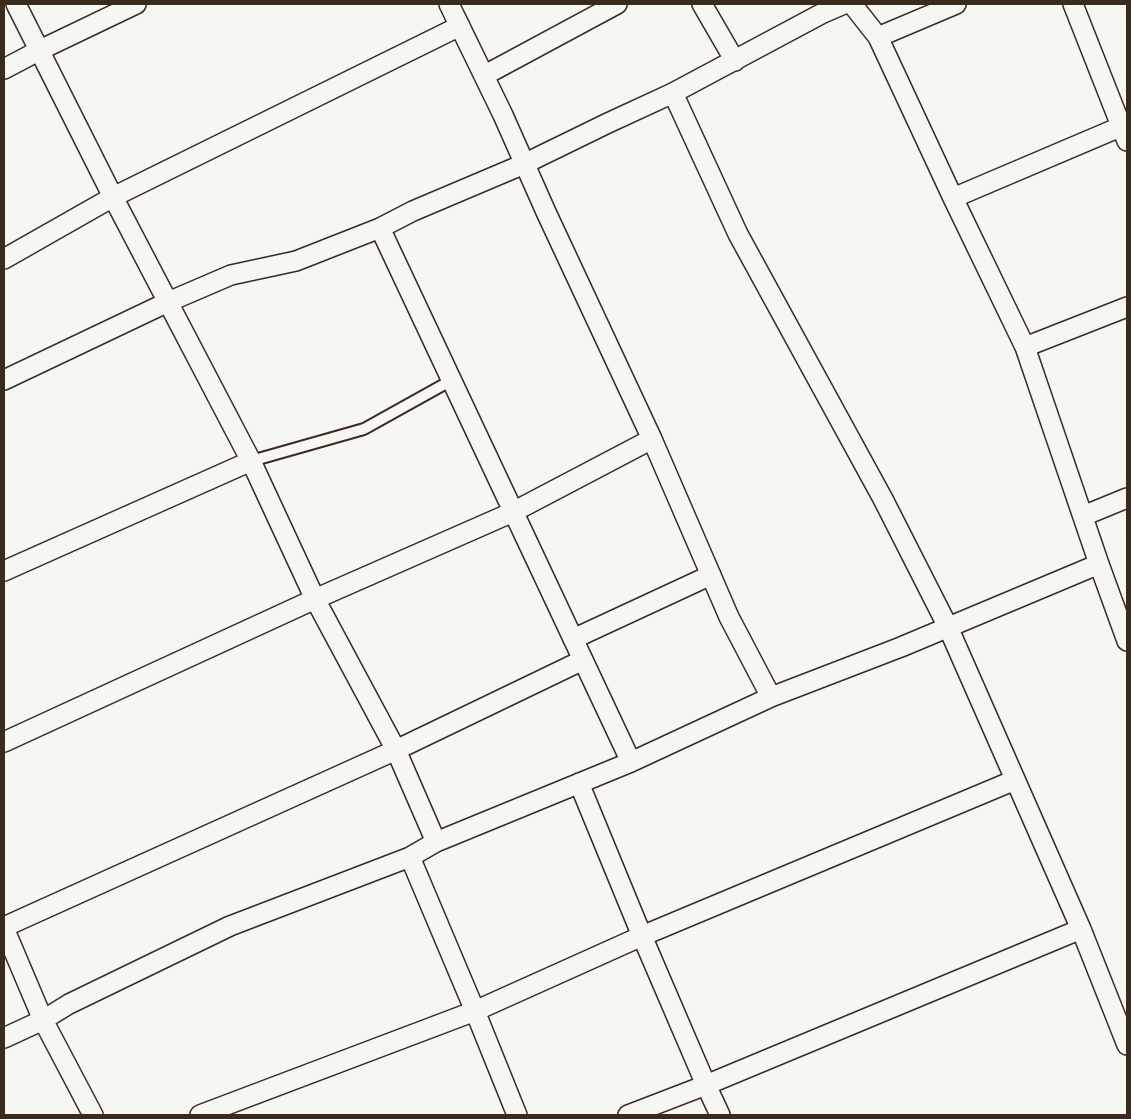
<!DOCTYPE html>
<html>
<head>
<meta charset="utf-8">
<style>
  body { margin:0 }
  #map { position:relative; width:1131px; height:1119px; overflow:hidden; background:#f6f6f2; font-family:"Indie Flower",sans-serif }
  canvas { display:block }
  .frame { position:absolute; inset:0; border:5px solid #3b2a1e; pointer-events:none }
</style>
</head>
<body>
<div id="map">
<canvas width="1131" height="1119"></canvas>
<div class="frame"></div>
</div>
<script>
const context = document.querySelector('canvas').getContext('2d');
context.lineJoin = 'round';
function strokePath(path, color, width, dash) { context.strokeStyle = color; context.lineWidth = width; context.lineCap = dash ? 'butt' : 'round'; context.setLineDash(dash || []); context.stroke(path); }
const lane = new Path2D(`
  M251,461L364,429L452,380`);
const street = new Path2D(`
  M16,4L113,197L251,461L315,599L396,750L436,842
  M449,4L503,115L546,212L652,439L729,617L771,697
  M702,4L735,61
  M852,4L878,37L953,198L1025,347L1099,564L1127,641
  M1073,4L1127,141
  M878,37L956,4
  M4,69L40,50L136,4
  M485,75L617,4
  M673,93L738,234L883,499L948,627L1081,929L1127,1045
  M953,198L1127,124
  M380,228L631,762
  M4,259L113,197L460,26
  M1025,347L1127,307
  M4,380L168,302L231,275L296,261L380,228L413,211L524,164L608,123L673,93L821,14L844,4
  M1083,516L1127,498
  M4,571L251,461
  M573,639L711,575
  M4,742L315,599L513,512L652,439
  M579,783L642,936L706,1085L720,1115
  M410,857L475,1011L517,1115
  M4,927L396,750L583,660
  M4,928L43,1020L93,1115
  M4,1038L43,1020L69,1004L230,926L410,857L436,842L631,762L771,697L901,647L1099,564
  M200,1115L475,1011L642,936L1015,780
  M628,1115L706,1085L1081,929`);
strokePath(lane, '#3b2a1e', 14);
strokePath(street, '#3b2a1e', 22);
strokePath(lane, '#f6f6f2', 10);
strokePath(street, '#f6f6f2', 19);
</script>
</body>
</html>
